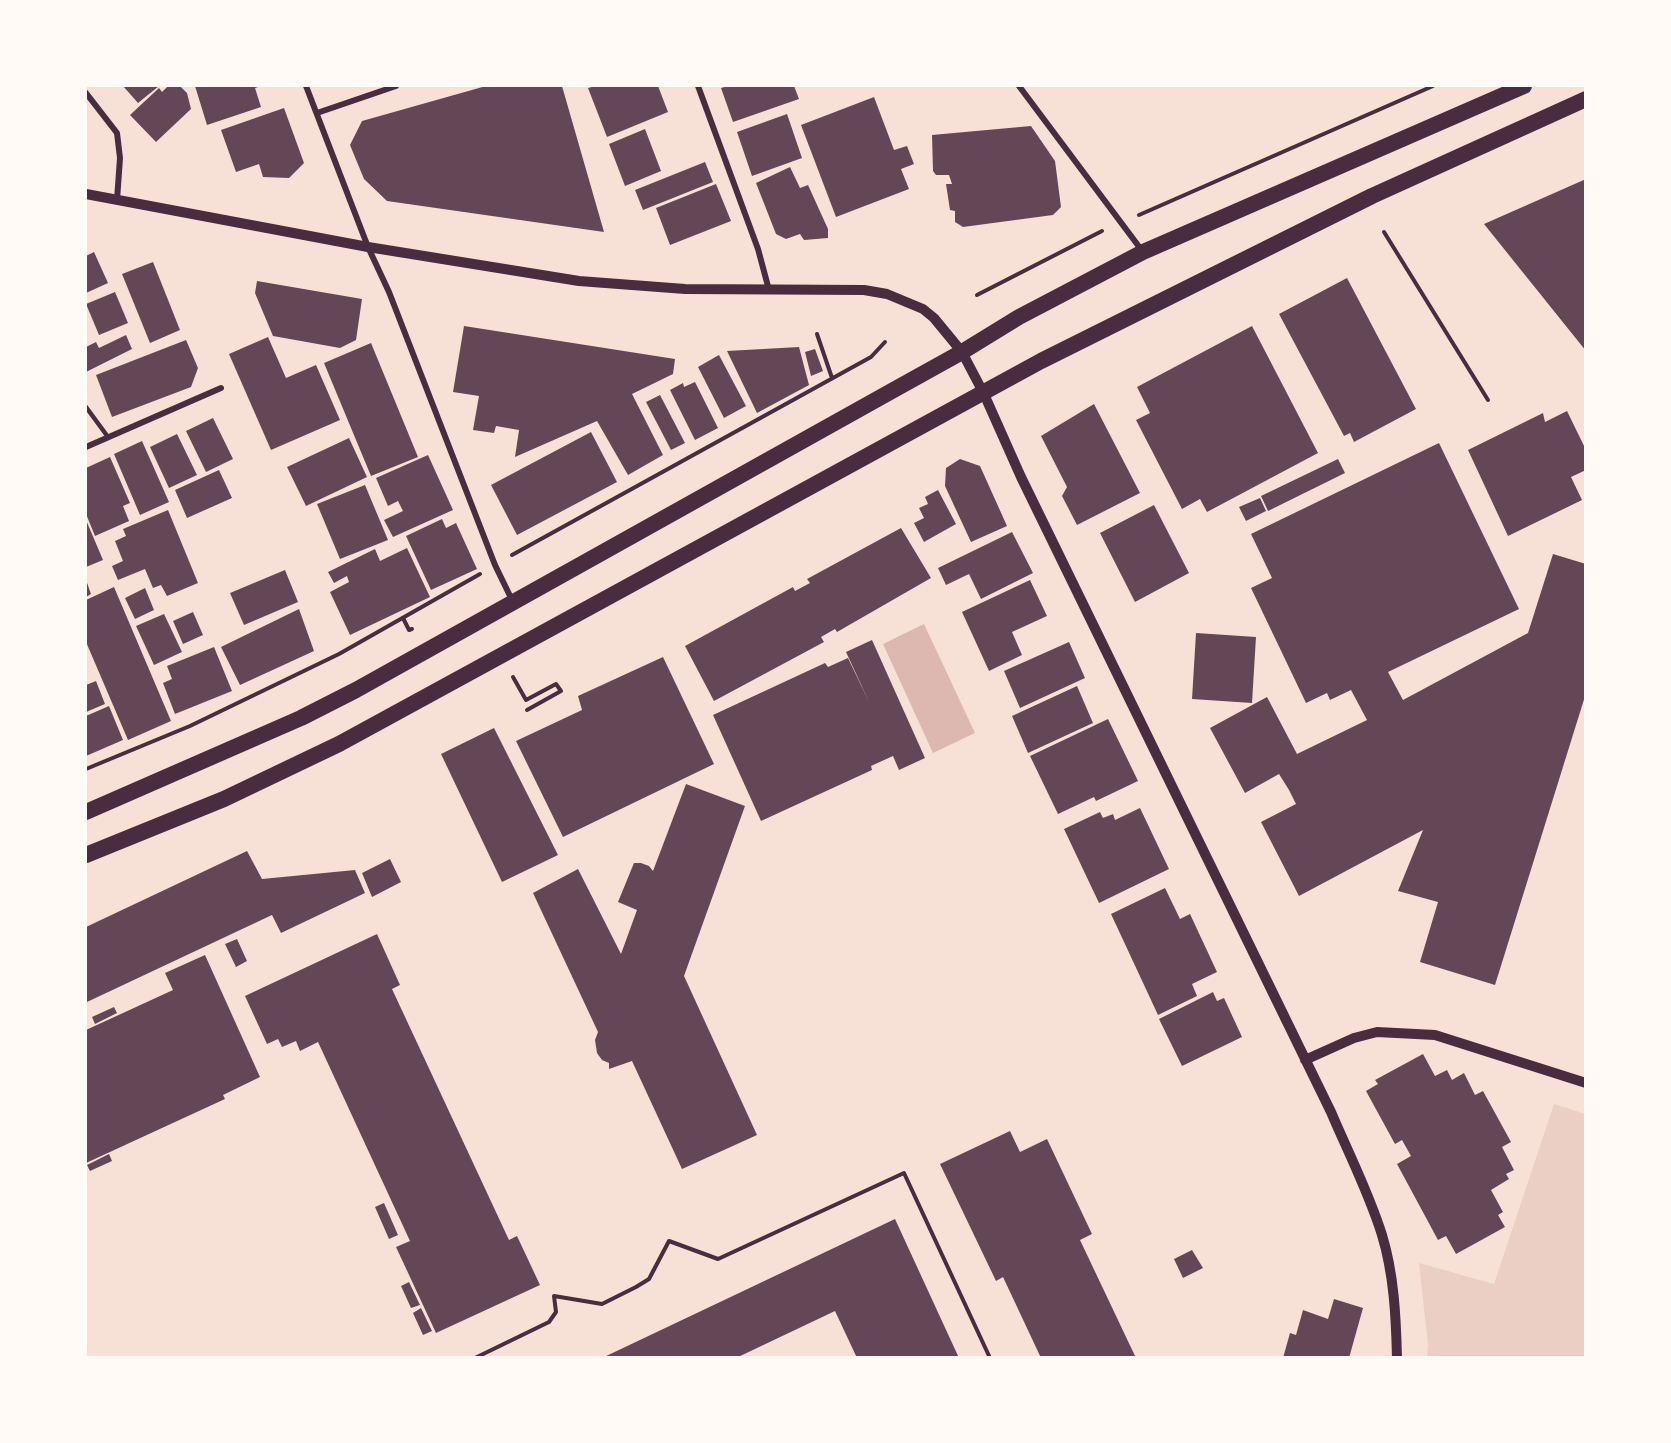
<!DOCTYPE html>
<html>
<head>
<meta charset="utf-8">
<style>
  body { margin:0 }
  #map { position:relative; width:1671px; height:1443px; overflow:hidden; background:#f7e1d7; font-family:"PT Sans",sans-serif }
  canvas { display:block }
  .frame { position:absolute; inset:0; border:87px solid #fffaf5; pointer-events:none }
</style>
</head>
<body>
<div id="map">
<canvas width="1671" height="1443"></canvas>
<div class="frame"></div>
</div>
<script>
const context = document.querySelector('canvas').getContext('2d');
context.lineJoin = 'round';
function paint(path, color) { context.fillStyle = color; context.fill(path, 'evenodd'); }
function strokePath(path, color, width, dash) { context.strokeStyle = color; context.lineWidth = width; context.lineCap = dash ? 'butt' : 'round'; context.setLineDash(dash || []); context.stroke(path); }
const green = new Path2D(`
  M1554,1104L1585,1114V1357H1427L1428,1345L1419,1263L1494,1284Z`);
const water = new Path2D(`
  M924,624L975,733L933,753L883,644Z`);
const building = new Path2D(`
  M123,86H159L138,103Z
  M168,86H180L187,93L191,109L156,142L130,115L159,88L162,92Z
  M195,86H261L255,88L261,107L207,125Z
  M486,86H562L604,232L387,201L364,179L350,145L362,121Z
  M595,86H658L668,112L607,137L588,88Z
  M728,86H794L799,99L733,122L721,88Z
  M874,97L894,150L907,146L914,164L901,169L909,189L836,217L801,125Z
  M284,108L304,163L289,178L263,177L259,164L236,172L221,130Z
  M787,114L802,158L752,176L737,132Z
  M1031,126L1055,161L1061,207L1053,215L963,227L955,222V211L950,210L946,184H952L949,175H936L933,171L932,135Z
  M645,129L661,171L625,186L609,144Z
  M705,162L713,182L643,210L635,190Z
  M790,167L800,188L808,185L828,229V238L804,240L800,234L786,239L776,234L756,183Z
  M1586,179V351L1484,224Z
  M716,184L731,221L670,245L656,208Z
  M94,252L108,283L86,293V256Z
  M153,262L180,330L150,343L122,274Z
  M1347,278L1416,409L1354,442L1350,433L1344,436L1279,314Z
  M257,281L362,299L356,340L340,348L273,336L255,293Z
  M115,292L128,323L99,335L86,304Z
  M464,326L675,359L673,374L632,394L663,455L628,475L597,421L515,457L519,430L496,426L494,433L473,430L479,396L453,392Z
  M1252,326L1318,453L1207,512L1200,499L1182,509L1136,420L1150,413L1137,387Z
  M126,335L132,349L86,372V347L96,342L99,348Z
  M268,337L286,378L316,365L340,420L271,450L229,354Z
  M186,340L198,368L191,387L112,417L96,375Z
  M371,343L418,457L371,476L324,363Z
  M799,347L809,385L757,413L727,351Z
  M815,349L823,371L811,376L805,352Z
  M719,355L746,406L724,418L698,367Z
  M695,382L718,428L695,440L670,390L683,383L684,387Z
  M660,395L685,443L671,450L646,402Z
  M1094,404L1140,493L1077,525L1062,496L1067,487L1041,436Z
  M1567,411L1586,450V470L1571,477L1582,500L1508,536L1468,450L1543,413L1545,422Z
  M213,418L233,459L206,472L186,431Z
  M591,432L617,482L517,535L491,485Z
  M177,434L197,475L169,488L150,447Z
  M349,438L367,477L306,506L287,467Z
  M142,441L169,502L140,515L114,454Z
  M1439,443L1519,609L1388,672L1403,700L1528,633L1553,554L1586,564V693L1495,985L1420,962L1438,902L1398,891L1423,830L1299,896L1261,822L1296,804L1289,790L1279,774L1245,793L1210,728L1267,697L1297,754L1367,720L1351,690L1330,700L1327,693L1306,703L1251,588L1272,578L1251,534Z
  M428,455L453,510L393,537L384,520L403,511L398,501L388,506L376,478Z
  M110,457L130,503L123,506L129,521L95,536L86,514V468Z
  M960,459L980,466L1007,526L971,542L945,486L946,468Z
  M1338,459L1345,473L1268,511L1261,496Z
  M219,470L232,498L187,518L175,490Z
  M365,485L388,540L340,559L317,504Z
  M938,490L956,524L924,542L914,523L924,518L919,508L928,504L925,497Z
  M1260,498L1266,511L1246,521L1239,507Z
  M1154,505L1189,573L1135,602L1100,533Z
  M168,510L198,583L167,596L161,585L153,588L145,569L118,580L112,566L123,561L115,541L126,536L123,529Z
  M442,519L446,528L456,523L477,569L431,590L406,536Z
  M86,520L103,560L86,567Z
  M901,528L931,578L837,632L835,629L821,637L824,642L714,701L685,646L793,587L795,591L810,583L807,579Z
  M1012,532L1033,573L981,599L969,574L946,585L938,568Z
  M407,548L430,597L350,635L330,592L349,582L347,576L334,583L328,572L375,549L380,561Z
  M285,570L298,602L244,625L230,593Z
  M86,580L91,594L86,597Z
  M1030,580L1047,616L1012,632L1022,655L989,671L962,612Z
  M114,587L171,721L128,740L86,642V600Z
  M145,588L154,610L135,619L125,598Z
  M299,609L314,651L240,685L221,647Z
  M193,612L203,635L183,644L173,621Z
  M164,614L182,652L154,665L136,626Z
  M1196,633L1256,637L1252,703L1192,699Z
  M872,640L925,758L899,770L893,756L871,766L872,770L761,821L713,715L825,663L828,667L848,658L870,704L846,652Z
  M1069,642L1085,678L1020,708L1004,671Z
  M214,647L232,691L175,714L163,683L172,679L167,666Z
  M663,657L714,764L563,837L516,741L582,710L578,696Z
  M96,681L105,704L86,712V685Z
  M1077,686L1093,723L1028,753L1012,716Z
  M109,706L123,740L86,756V716Z
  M1108,719L1138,781L1096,801L1094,797L1058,814L1030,756Z
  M494,728L558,855L502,882L441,754Z
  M686,784L745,806L684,976L757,1135L682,1169L632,1061L609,1069V1063L602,1060L597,1053L595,1040L598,1032L533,893L578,869L621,954L637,910L618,902L634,863H641L649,866L653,871Z
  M1140,808L1169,869L1099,903L1064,829L1100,812L1103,818L1113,814L1115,820Z
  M247,851L262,879L355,870L365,893L281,933L272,915L87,1002L86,998V967L87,966L86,962V927Z
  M390,859L401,882L372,897L362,873Z
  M1165,888L1180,919L1190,914L1217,972L1192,984L1197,996L1158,1015L1111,914Z
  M377,934L400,985L392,989L509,1240L517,1236L540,1285L436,1333L396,1247L410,1241L318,1042L300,1051L296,1041L282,1047L278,1039L267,1044L245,996Z
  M237,939L247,961L236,967L225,944Z
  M205,955L260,1077L223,1095L225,1099L86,1163V1030L173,990L165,973Z
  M1213,992L1217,1001L1224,998L1242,1037L1182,1066L1159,1019Z
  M114,1007L117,1013L95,1024L92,1017Z
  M1423,1054L1435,1076L1447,1070L1452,1080L1464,1073L1475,1095L1483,1091L1511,1142L1502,1147L1514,1170L1506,1174L1509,1179L1491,1190L1503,1212L1498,1215L1505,1227L1456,1254L1446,1236L1438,1240L1397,1164L1411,1156L1402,1140L1395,1144L1366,1091L1378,1084L1375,1080Z
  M1010,1131L1020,1152L1047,1139L1092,1234L1080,1240L1136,1358H1041L1003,1277L996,1281L940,1164Z
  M109,1154L112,1161L90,1171L87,1165Z
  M384,1203L398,1235L389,1239L375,1207Z
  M895,1219L959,1358H857L835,1311L736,1358H602Z
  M1192,1250L1203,1268L1183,1278L1174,1259Z
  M409,1282L420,1305L411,1308L401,1286Z
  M1334,1299L1363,1308L1349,1358H1283L1290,1333L1296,1335L1303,1310L1328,1319Z
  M421,1308L432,1331L423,1335L413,1313Z`);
const path = new Path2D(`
  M1139,215L1433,86
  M1384,232L1488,400
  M977,295L1102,231
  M817,334L832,378
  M512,555L871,357L885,342
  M403,618L409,630L412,629
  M513,677L526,700L556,684L561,691L527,710
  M86,769L190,726L339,654L480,574
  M475,1358L549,1322L556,1312L554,1296L602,1304L636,1287L649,1279L669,1241L718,1259L904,1173L990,1358`);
const service = new Path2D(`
  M86,407L108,437`);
const minor = new Path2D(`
  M306,86L368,247L389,292L495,565L512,600
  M698,86L758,249L769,290
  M1019,86L1143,252
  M86,93L117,133L120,158L117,200
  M317,113L396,86
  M86,447L221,388`);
const tertiary = new Path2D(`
  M86,194L368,247L579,281L685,289L864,290L887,294L923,309L934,318L962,352L984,394L1021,477L1331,1112C1348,1152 1369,1193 1382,1235C1394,1274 1396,1317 1397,1358
  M1305,1060L1354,1038L1377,1032L1435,1035L1586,1083`);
const trunk = new Path2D(`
  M86,812L301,718L356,690L890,392L962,352L1019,317L1143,252L1524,86
  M86,855L224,799L339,744L1041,361L1372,196L1586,99`);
paint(green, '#ebcfc5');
paint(water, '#dcb8b0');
paint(building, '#644757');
strokePath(path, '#4a2c40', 4);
strokePath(service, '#4a2c40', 4.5);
strokePath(minor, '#4a2c40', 6);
strokePath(tertiary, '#4a2c40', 10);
strokePath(trunk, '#4a2c40', 16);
</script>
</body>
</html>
